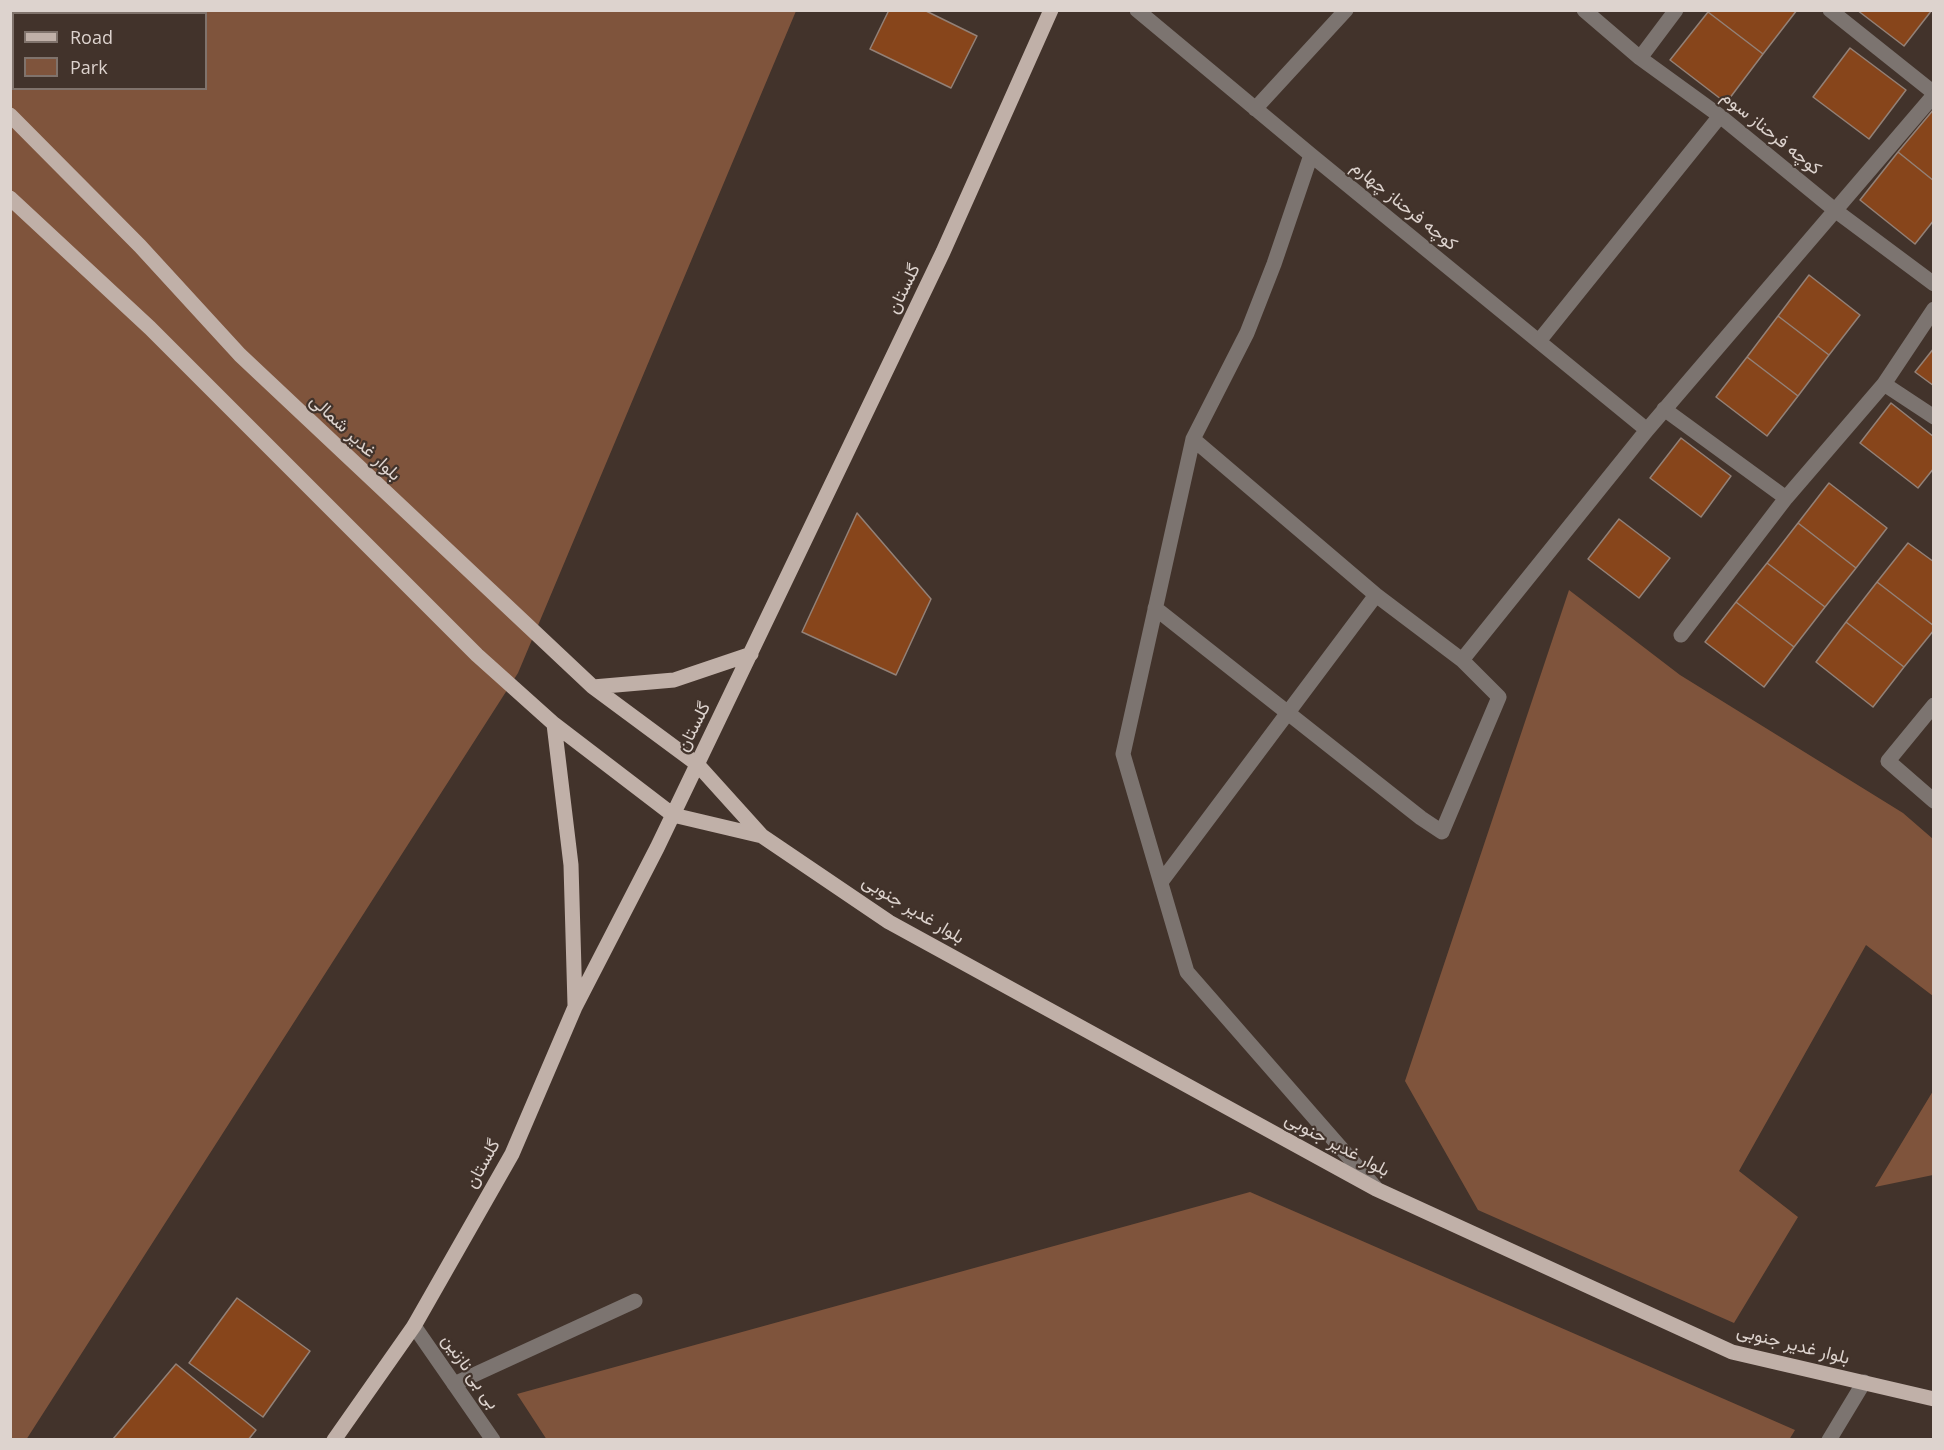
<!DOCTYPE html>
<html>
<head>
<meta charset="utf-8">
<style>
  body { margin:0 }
  #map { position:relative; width:1944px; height:1450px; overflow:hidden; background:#42332b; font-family:"Open Sans",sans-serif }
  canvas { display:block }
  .frame { position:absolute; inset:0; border:12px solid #ddd3ce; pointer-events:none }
  .legend { position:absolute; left:12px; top:12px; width:195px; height:78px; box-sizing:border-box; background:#42332b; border:2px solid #80736c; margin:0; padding:8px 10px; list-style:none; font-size:18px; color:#ddd3ce }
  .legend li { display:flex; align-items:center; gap:12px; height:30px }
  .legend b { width:30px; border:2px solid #80736c }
</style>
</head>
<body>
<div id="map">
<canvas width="1944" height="1450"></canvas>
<div class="frame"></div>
<ul class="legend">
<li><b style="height:8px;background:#c0b0a8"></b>Road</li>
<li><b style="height:16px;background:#7f543c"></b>Park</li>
</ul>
</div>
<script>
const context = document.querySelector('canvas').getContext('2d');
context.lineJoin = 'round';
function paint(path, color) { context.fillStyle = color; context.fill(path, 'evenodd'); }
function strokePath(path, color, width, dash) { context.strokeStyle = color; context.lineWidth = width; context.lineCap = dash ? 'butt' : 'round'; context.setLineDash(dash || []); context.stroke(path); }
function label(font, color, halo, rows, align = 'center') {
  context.font = font + ' "Open Sans",Vazirmatn,sans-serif'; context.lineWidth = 4.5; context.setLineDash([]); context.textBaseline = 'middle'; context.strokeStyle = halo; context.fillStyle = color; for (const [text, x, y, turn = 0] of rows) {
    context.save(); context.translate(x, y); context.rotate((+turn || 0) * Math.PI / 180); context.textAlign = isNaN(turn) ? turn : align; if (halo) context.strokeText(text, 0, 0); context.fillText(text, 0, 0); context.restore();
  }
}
const green = new Path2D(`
  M10,11H796L518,673L26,1440L10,1439ZM14,14H206V88H14Z
  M1569,590L1680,675L1903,813L1933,839V996L1866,945L1739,1171L1798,1217L1734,1323L1478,1210L1405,1081Z
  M1933,1091V1175L1875,1187Z
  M1250,1192L1795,1430L1789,1440H547L517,1394Z`);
const building = new Path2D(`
  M889,10H924L977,36L951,88L870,49Z
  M1709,10H1797L1763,54L1708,12Z
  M1857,10H1932L1904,46Z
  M1708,12L1763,54L1726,103L1670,60Z
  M1850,48L1906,90L1869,139L1813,97Z
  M1934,109V181L1898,152Z
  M1898,152L1934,181V220L1915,244L1860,200Z
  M1809,275L1860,315L1829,355L1778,316Z
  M1778,316L1829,355L1798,396L1747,357Z
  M1934,348V386L1915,372Z
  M1747,357L1798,396L1767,436L1716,397Z
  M1891,403L1934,437V468L1918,488L1860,443Z
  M1681,438L1731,476L1701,517L1650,478Z
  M1829,483L1887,528L1856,568L1798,523Z
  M857,513L931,599L896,675L802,632Z
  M1619,519L1670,558L1639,598L1588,559Z
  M1798,523L1856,568L1825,607L1767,563Z
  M1908,543L1934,562V626L1877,582Z
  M1767,563L1825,607L1794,647L1736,602Z
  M1877,582L1934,626V630L1904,667L1846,622Z
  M1736,602L1794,647L1764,687L1705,642Z
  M1846,622L1904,667L1873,707L1816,662Z
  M237,1298L310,1351L263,1417L189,1363Z
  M176,1364L256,1430L248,1440L113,1439Z`);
const minor = new Path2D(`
  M1137,10L1311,155L1647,430
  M1584,10L1640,58L1720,116L1836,211L1934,284
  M1830,10L1934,93
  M1640,58L1676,10
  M1255,109L1346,10
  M1311,155L1274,264L1247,333L1193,439L1123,754L1187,972L1375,1187
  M1539,341L1720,116
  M1884,384L1934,417
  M1664,409L1786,498
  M1155,608L1421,818L1442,832L1499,697L1462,660L1376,595L1193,439
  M1681,635L1786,498L1884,384L1934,309
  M1462,660L1647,430L1934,95
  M1934,705L1888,761L1934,801
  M1161,882L1376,595
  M414,1326L493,1440
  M454,1384L635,1301
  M1829,1440L1864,1382`);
const major = new Path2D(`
  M10,115L140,246L240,355L593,687L697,764L762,836L889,922L1376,1189L1732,1352L1934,1399
  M10,198L150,328L477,655L554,724L673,815L762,836
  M593,687L674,680L751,654
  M554,724L571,865L575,1005
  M334,1440L414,1326L512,1154L575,1007L657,848L943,252L1051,10`);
const streetNames = [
  ["کوچه فرحناز سوم",1771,133,39],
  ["کوچه فرحناز چهارم",1404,206,39],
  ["گلستان",904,289,-64],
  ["بلوار غدیر شمالی",355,438,43],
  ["گلستان",694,727,-63],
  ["بلوار غدیر جنوبی",913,910,31],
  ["بلوار غدیر جنوبی",1337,1145,28],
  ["گلستان",483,1164,-61],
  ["بلوار غدیر جنوبی",1793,1345,14],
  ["بی بی نازنین",470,1372,55]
];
paint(green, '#7f543c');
paint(building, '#87451b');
strokePath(building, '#938177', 1.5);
strokePath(minor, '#7c7470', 15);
strokePath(major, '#c0b0a8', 15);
label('18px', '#ddd3ce', '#42332b', streetNames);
</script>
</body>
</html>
